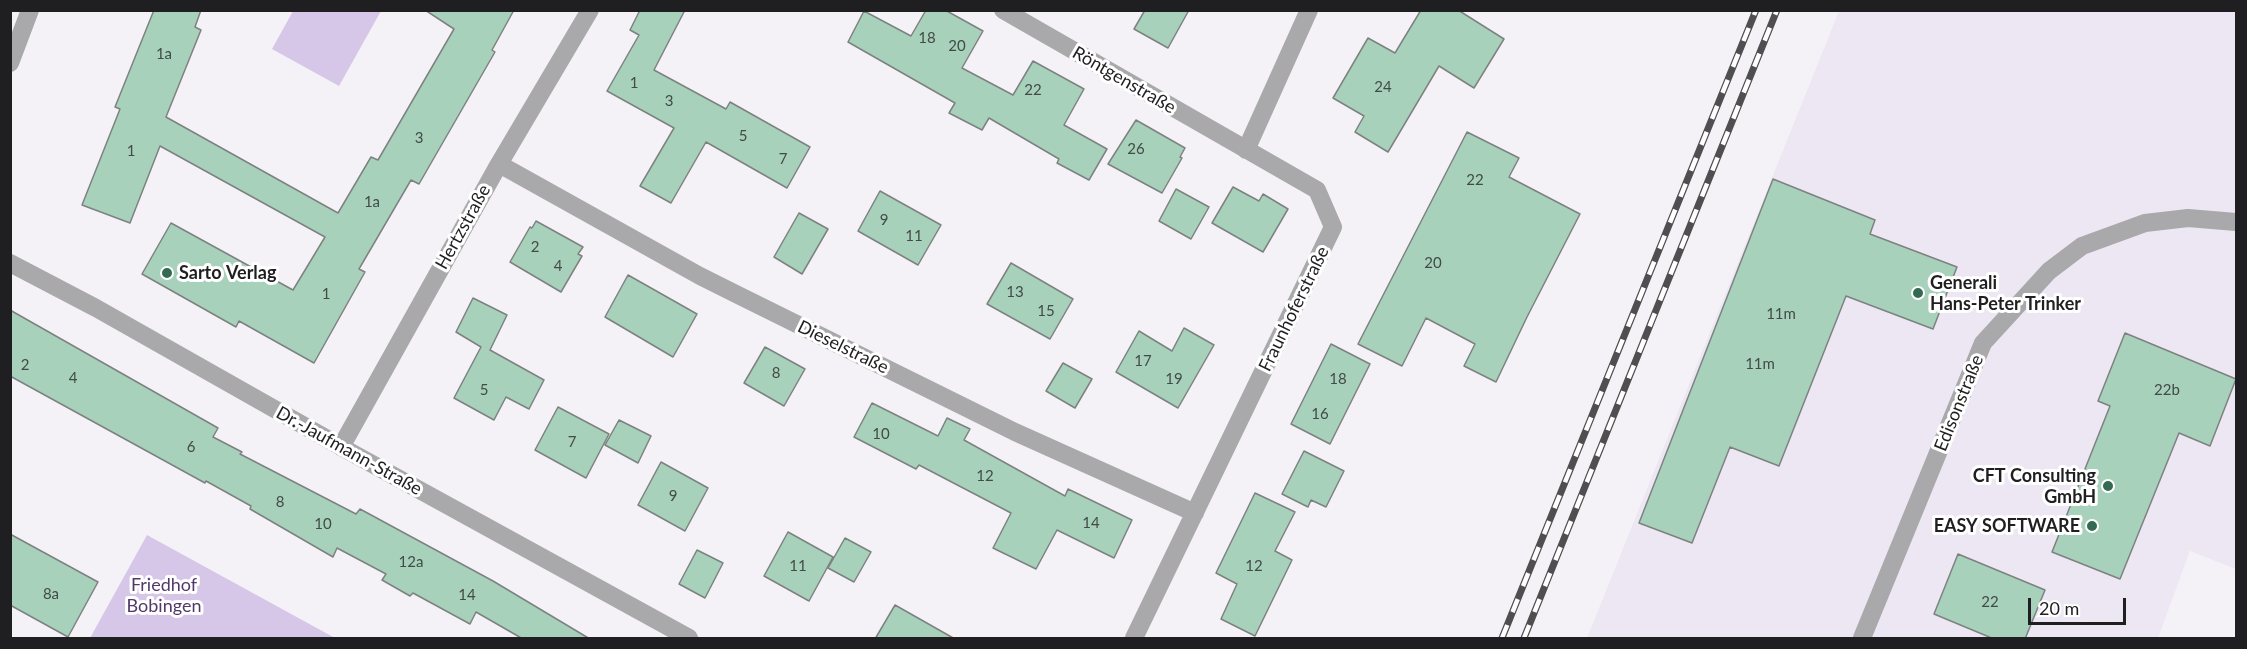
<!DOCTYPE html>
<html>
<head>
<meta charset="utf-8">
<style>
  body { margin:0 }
  #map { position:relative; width:2247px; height:649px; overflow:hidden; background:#f5f2f7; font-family:Lato,sans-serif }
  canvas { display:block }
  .frame { position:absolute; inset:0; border:12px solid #1f1e20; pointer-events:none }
  .scale { position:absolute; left:2028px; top:598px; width:98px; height:27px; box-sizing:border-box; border:3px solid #1f1e20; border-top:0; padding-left:8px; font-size:18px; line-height:21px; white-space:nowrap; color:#1f1e20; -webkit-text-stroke:4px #fff; paint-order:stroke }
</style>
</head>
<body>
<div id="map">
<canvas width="2247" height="649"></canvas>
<div class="frame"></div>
<div class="scale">20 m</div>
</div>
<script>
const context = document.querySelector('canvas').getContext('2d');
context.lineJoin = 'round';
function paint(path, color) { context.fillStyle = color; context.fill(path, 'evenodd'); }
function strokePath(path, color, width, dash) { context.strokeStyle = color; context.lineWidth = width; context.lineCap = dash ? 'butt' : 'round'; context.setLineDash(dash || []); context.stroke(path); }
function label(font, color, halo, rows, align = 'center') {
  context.font = font + ' Lato,sans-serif'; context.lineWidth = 6; context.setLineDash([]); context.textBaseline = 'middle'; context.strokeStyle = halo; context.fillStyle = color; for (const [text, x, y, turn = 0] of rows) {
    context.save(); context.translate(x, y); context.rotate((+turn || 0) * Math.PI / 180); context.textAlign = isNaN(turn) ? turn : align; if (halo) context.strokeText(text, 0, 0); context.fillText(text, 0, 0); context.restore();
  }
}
const built = new Path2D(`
  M1839,11H2236V569L2190,551L2158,638H1587Z`);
const green = new Path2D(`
  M293,11H381L339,86L272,49Z
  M147,535L335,638H90Z`);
const building = new Path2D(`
  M154,10H201L195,27L201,30L166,117L338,213L371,157L378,160L454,29L425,10H514L492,50L495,52L419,184L411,180L359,269L365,272L314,363L239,321L236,327L142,274L171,223L293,290L325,237L160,146L130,223L82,205L120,109L115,107Z
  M640,10H685L654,70L726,109L730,102L810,147L787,188L706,142L671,203L640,186L674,128L607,91L639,35L630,30Z
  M926,10H945L983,31L962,68L1013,95L1033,61L1084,89L1064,125L1107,149L1089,180L1057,163L1059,159L989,118L982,130L949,113L955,103L848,42L864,11L911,36Z
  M1145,10H1189L1168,48L1134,29Z
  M1421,10H1458L1504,39L1474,88L1439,66L1388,152L1355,132L1364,116L1333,98L1368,38L1395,53Z
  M1136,120L1185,148L1180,157L1182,158L1162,193L1108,164Z
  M1467,132L1519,158L1509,177L1580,214L1527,317L1496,382L1464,366L1475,344L1426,318L1402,366L1358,344Z
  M1773,179L1875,220L1870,234L1957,267L1933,329L1846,296L1779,466L1730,447L1692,543L1639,523Z
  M1233,187L1259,201L1263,194L1288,209L1263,252L1212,223Z
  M1176,189L1209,207L1191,239L1159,221Z
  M880,191L941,225L918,265L858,231Z
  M799,213L828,229L802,274L774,257Z
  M536,221L583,247L578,254L582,256L561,292L510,262L530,227L532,228Z
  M1011,263L1073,299L1050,339L987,304Z
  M628,275L697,314L673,357L605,317Z
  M473,298L507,315L490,350L544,380L529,409L506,397L494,420L454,398L481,347L456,332Z
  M10,310L218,428L213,437L242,452L240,454L356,514L360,509L493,581L590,639H523L476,612L470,624L413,593L410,596L382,580L386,574L337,548L333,557L250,509L251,506L206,481L205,483L10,376Z
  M1184,328L1214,345L1178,408L1116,372L1139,331L1172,351Z
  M2125,333L2236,379L2210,446L2179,433L2120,579L2052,552L2110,406L2098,401Z
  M1331,344L1370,364L1330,444L1291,424Z
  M765,347L805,369L784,406L744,383Z
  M1063,363L1092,379L1075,408L1046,391Z
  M872,403L938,436L947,418L970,429L964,440L1065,496L1068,489L1132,520L1114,558L1057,530L1036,569L993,548L1011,513L919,465L916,469L854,437Z
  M558,407L609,434L586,478L535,450Z
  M619,420L651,436L638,463L605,445Z
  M1304,451L1344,471L1326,507L1311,500L1308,507L1282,494Z
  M661,462L708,488L685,531L638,505Z
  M1255,493L1295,512L1275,551L1292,560L1255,636L1221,619L1237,584L1216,573Z
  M788,532L833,557L809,601L764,576Z
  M10,534L98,582L68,637L10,605Z
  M845,538L871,552L854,582L828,568Z
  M697,550L723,563L705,598L679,584Z
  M1958,554L2045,590L2025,639H1994L1934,614Z
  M895,605L955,639H875Z`);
const minor = new Path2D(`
  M1003,10L1317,190L1333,227L1134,638
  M10,63L30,10
  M1246,150L1309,10
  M499,164L700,276L740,296L1015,432L1195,513
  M10,263L96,308L354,454L689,638
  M341,447L499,164L590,10
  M1862,638L1983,343L2049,271L2082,246L2145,223L2188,218L2236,222`);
const rail = new Path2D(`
  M1502,638L1756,10
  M1524,638L1777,10`);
const markers = [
  [167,273,6,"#336a51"],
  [1918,293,6,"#336a51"],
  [2108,486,6,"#336a51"],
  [2092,526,6,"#336a51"]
];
const numberNames = [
  ["18",927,38],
  ["20",957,46],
  ["1a",164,54],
  ["1",634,83],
  ["24",1383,87],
  ["22",1033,90],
  ["3",669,101],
  ["5",743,136],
  ["3",419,138],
  ["26",1136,149],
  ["1",131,151],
  ["7",783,159],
  ["22",1475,180],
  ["1a",372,202],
  ["9",884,220],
  ["11",914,236],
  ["2",535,247],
  ["20",1433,263],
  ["4",558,266],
  ["13",1015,292],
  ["1",326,294],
  ["15",1046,311],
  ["11m",1781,314],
  ["17",1143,361],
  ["11m",1760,364],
  ["2",25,365],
  ["8",776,373],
  ["4",73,378],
  ["19",1174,379],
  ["18",1338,379],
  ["5",484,390],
  ["22b",2167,390],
  ["16",1320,414],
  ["10",881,434],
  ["7",572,442],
  ["6",191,447],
  ["12",985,476],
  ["9",673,496],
  ["8",280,502],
  ["14",1091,523],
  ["10",323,524],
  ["12a",411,562],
  ["11",798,566],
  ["12",1254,566],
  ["8a",51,594],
  ["14",467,595],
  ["22",1990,602]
];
const streetNames = [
  ["Röntgenstraße",1124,80,30],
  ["Hertzstraße",463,227,-61],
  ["Fraunhoferstraße",1294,309,-64],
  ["Dieselstraße",843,347,26],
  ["Edisonstraße",1959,403,-68],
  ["Dr.-Jaufmann-Straße",349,451,29]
];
const poiNames = [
  ["Sarto Verlag",179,273],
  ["Generali",1930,283],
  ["Hans-Peter Trinker",1930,304],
  ["CFT Consulting",2096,476,"right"],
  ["GmbH",2096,497,"right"],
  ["EASY SOFTWARE",2080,526,"right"]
];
const parkNames = [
  ["Friedhof",164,585],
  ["Bobingen",164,606]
];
paint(built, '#ede7f3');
paint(green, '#d6c7e8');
paint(building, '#a8d1bc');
strokePath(building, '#7d8280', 1.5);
strokePath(minor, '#a9a8aa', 18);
strokePath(rail, '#4f4e50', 7);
strokePath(rail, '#fff', 4.5, [14]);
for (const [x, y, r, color] of markers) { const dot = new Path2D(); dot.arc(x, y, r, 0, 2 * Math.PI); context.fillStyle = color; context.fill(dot); strokePath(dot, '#fff', 2); }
label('15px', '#414b47', null, numberNames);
label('18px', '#1f1e20', '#fff', streetNames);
label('bold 18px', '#1f1e20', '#fff', poiNames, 'left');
label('18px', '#523969', '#fff', parkNames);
</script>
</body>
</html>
